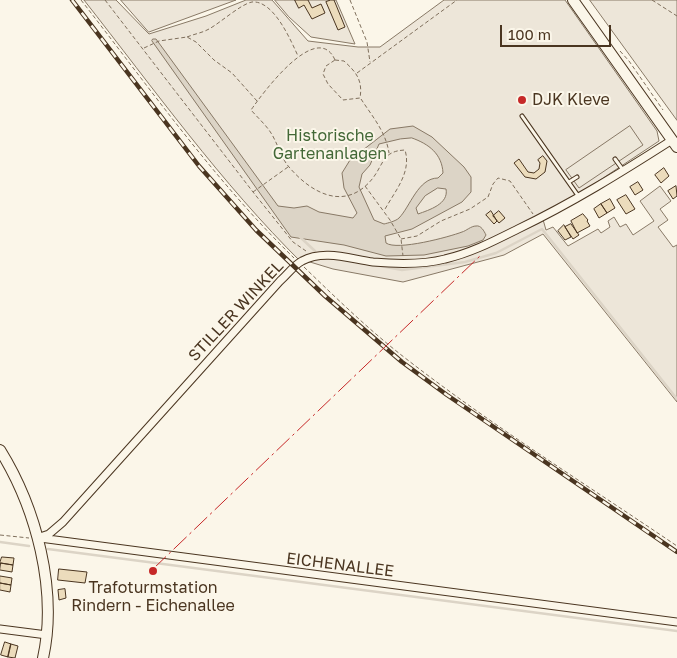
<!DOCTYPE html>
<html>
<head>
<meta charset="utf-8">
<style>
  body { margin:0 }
  #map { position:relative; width:677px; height:658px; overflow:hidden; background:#fbf6e9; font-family:"Golos Text",sans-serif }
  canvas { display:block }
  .scale { position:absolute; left:500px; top:25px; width:111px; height:22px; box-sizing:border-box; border:2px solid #4a3520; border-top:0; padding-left:6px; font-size:15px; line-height:18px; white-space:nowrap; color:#4a3520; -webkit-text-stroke:4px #fbf6e9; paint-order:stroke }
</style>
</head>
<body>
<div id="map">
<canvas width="677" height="658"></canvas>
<div class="scale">100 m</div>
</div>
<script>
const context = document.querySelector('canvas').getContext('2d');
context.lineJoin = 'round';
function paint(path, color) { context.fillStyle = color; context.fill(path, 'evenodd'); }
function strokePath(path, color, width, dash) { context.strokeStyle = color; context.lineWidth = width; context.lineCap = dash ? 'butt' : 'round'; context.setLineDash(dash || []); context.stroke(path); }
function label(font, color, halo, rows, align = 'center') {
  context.font = font + ' "Golos Text",sans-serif'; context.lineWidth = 4; context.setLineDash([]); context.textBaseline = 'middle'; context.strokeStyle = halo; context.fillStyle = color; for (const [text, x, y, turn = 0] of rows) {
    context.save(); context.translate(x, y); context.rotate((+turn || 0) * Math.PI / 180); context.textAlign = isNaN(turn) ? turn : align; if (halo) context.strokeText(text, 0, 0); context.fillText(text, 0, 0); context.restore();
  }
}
const green = new Path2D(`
  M84,0H116L149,34L206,16L246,0H272L308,41L358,47H380L444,0H565L657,131L659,141L582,192L542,216L546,230L553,227L568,246L598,229L601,233L610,227L608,221L614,217L620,227L626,224L633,235L654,221L640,201L660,186L671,201L660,209L668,220L658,227L673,247L677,245V402L543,234L504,255L403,282L333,269L310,262L302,263C221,183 154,89 84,0Z
  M121,0H236L149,32Z
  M275,0H336L355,44L311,37L289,17Z
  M590,0H677V120Z`);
const parking = new Path2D(`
  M630,126L643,145L579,188L566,170Z`);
const water = new Path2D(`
  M153,39H156L278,206L294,208L307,206L319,212L353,218L357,213L344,188L342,173L350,160L390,129L413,126L432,137L464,167L471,177V192L462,202L412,229L385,236L386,243C397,251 449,237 462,232C466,231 471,226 476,226C481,225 484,231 486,235L483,240L468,246L424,255L386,256L344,245L291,237L152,41ZM412,138C429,144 442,154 443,173L438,178C418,178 410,207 399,218C396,221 388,223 384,224L374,220L359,187L362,174L370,165L379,144L400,139ZM438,188L446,189C449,204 429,210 418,214L416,208L425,196Z`);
const stream = new Path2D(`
  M300,237L315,251
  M375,265L402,270L465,262L496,253L542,229L677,399
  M0,542L29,546
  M48,549L677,631`);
const building = new Path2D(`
  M295,0H308L312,8L321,4L325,13L312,19L304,5L299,8Z
  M331,0H334L345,27L338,30L326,2Z
  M543,156L547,161L545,172L536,179L525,177L514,163L519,159L528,172L534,173L539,169L540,163L538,160Z
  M664,168L669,176L661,183L655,175Z
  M638,182L643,190L635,195L630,187Z
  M676,186L677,196L673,199L668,191Z
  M626,195L635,209L626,214L617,200Z
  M610,199L615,208L607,213L601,204Z
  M601,204L607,213L599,218L594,209Z
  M491,211L497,221L494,224L486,215Z
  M499,211L505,218L499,223L493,216Z
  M583,214L588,220L587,221L590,226L577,233L571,221Z
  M571,224L579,235L573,239L565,227Z
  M564,225L571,237L565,240L558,231Z
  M2,557L14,558L13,565L0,563Z
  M1,563L13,565L12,572L0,570Z
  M59,569L87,572L85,583L58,580Z
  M0,576L12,578L11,585L0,583Z
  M0,583L11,585L10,592L0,590Z
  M65,589L66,598L59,600L58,590Z
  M5,642L11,644L8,657L1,655Z
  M11,644L18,646L15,658L8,657Z`);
const path = new Path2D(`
  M81,0C149,87 215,181 294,258
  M105,0L253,192L293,242L306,251
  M350,0L367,42L370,62
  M652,0L677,16
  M187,37C194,34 202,33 209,29C220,23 241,4 252,2C274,0 291,41 298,56
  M144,48L159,41L187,37L196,42L214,60L232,73L257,101
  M620,51L629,61L663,110
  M335,60C317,19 262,94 251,110C258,118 266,125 271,133C278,144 281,158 289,167C312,194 346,212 373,178C384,163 383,151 405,150C412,173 394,192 384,211
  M335,60L344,61C356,72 363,80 360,98L343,100L328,84L323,74L326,66Z
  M357,73L457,0
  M361,99C372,116 386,132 389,153
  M365,186L390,220L401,239L403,256
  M253,192L288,167
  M401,239L417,236L441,221L470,209L488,197L493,184L498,178L510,181L533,214
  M304,267C335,297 366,327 400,354C488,423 584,483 677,546
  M0,535L29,538`);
const service = new Path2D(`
  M522,116L579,197
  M615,159L623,170
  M569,182L577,177`);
const minor = new Path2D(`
  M37,538L49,534L63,522L280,281C287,275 294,265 302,261C324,249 350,259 373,262C396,264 422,265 445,259C471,253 494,241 518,229C572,203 622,172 672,140
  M40,538L677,622
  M0,629L47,635`);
const secondary = new Path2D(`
  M0,450C36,508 58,590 43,658`);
const primary = new Path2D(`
  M573,0L677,147`);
const rail = new Path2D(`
  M72,0L199,166L256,230L325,296L402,362L447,395L677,552`);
const power = new Path2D(`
  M153,569L481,255`);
const markers = [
  [522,100,5,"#c62828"],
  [153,571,5,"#c62828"]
];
const poiNames = [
  ["DJK Kleve",532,100],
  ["Trafoturmstation",153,588,"center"],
  ["Rindern - Eichenallee",153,606,"center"]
];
const parkNames = [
  ["Historische",330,136],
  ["Gartenanlagen",330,154]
];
const streetNames = [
  ["STILLER WINKEL",236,311,-47],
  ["EICHENALLEE",340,565,7]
];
paint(green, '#ede6d9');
strokePath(green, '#887966', 1);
paint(parking, '#ede7d9');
strokePath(parking, '#887966', 1);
paint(water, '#dcd4c6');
strokePath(water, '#887966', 1);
strokePath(stream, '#dcd4c6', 2.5);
paint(building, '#ecdcbc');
strokePath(building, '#4a3520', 1);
strokePath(service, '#4a3520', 5);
strokePath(minor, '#4a3520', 9);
strokePath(secondary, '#4a3520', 12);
strokePath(primary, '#4a3520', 12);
strokePath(path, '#7f6f5c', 1, [4, 2.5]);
strokePath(service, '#fbf6e9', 3);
strokePath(minor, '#fbf6e9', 7);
strokePath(secondary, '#fbf6e9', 10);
strokePath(primary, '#fbf6e9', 10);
strokePath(rail, '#4a3520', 4.5);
strokePath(rail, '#fbf6e9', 2.5, [8]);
strokePath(power, '#c62828', 1, [18, 4, 2.5, 4]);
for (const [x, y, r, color] of markers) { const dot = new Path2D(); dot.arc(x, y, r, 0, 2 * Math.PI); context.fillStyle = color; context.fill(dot); strokePath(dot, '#fbf6e9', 2); }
label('16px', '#4a3520', '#fbf6e9', poiNames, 'left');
label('16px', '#436837', '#fbf6e9', parkNames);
label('16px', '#4a3520', '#fbf6e9', streetNames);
</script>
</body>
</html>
